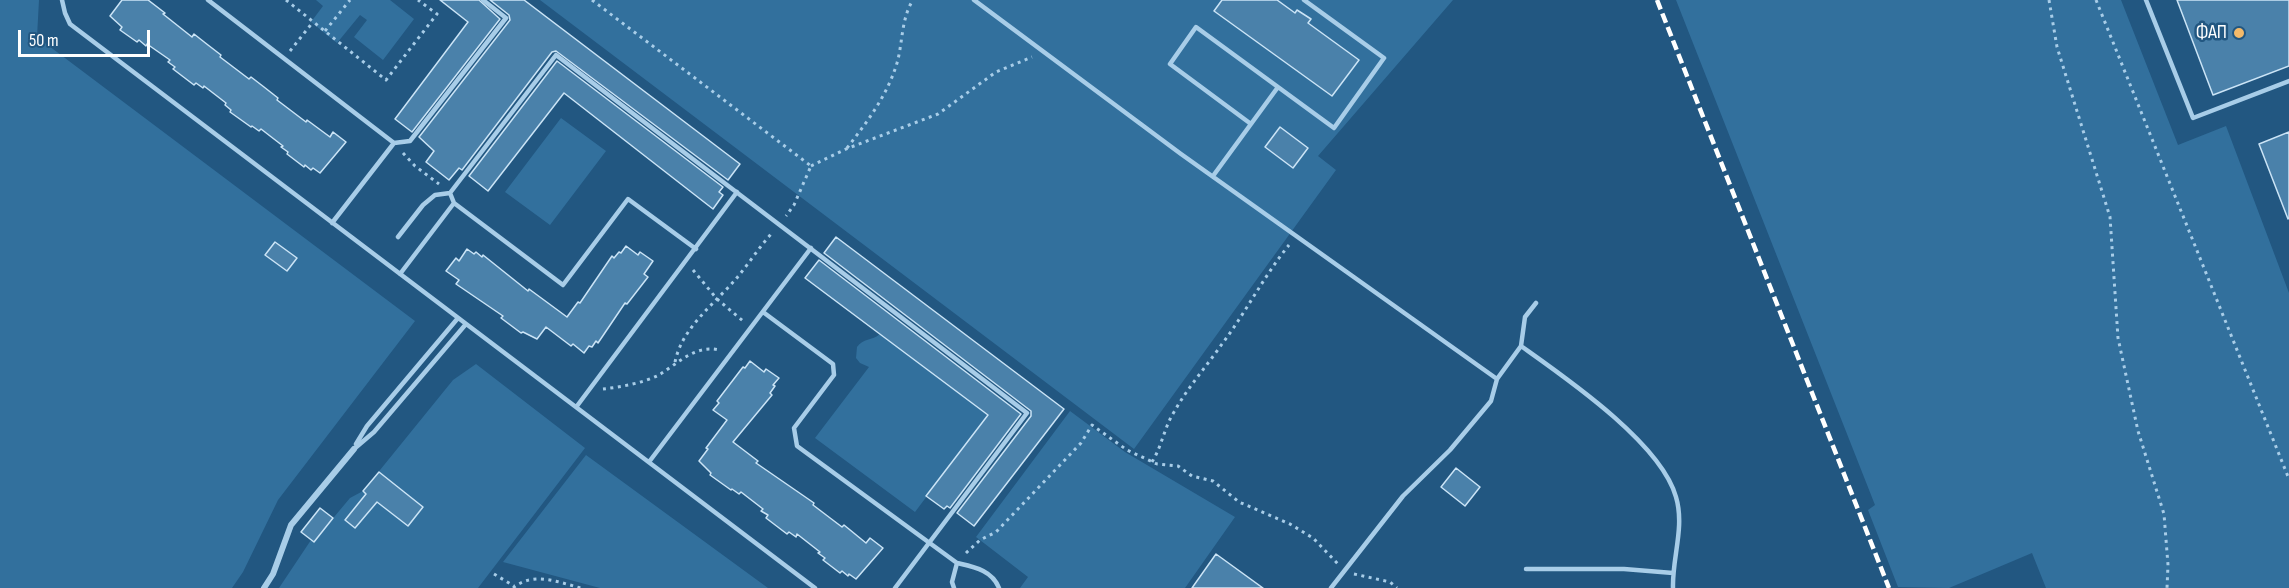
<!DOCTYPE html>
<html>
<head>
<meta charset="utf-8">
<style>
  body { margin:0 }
  #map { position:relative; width:2289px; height:588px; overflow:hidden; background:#225781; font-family:"Sofia Sans Condensed",sans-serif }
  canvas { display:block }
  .scale { position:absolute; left:18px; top:30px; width:132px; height:27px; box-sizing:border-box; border:3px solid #fff; border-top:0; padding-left:8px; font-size:18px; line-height:21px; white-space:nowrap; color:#fff; -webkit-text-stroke:4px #225781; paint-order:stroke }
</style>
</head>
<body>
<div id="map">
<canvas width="2289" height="588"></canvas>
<div class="scale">50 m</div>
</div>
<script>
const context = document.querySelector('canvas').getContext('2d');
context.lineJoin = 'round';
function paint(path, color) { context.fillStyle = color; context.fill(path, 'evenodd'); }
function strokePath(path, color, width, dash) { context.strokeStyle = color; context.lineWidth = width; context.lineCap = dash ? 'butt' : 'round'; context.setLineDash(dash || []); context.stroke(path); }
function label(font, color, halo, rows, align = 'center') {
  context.font = font + ' "Sofia Sans Condensed",sans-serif'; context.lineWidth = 5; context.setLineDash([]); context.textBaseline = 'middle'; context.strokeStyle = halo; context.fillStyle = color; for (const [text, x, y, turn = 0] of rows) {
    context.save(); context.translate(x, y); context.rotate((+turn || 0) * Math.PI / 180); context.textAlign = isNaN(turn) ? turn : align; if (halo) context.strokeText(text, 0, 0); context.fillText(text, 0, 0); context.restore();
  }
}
const green = new Path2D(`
  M0,0H39L37,37L415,321L278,500L243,572L232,588H0Z
  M316,0H390L414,19L383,60L354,37L367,20L360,15L337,43L311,22L323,6Z
  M540,0H1453L1318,156L1336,170L1134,449Z
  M1676,0H2121L2178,145L2226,126L2289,293V588H2046L2032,553L1949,588L1898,587L1868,510L1875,505Z
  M561,118L606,151L550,225L505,192Z
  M880,334L988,415L915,512L815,438L869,367L860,363L856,358L857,347C863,338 872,341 880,334Z
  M476,364L585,448L478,588H279L311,540L314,541L350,498L363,491L453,380Z
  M1070,411L1125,452L1235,517L1185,588H1020L1028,577L976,537Z
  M586,455L768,588H600L503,562Z`);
const building = new Path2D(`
  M122,0H148L165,13L163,14L192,37L194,34L208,45L221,55L220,57L249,79L251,77L264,87L278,98L277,100L306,122L307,120L330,137L333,132L346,142L320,173L313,168L311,170L305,165L304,167L287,154L288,152L281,147L283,146L261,129L259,131L252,126L251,127L230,112L231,110L225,105L226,103L204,86L203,88L196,83L194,85L173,69L175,67L168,62L170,60L147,44L146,46L139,40L137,42L120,30L122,27L110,16Z
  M440,0H479L500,19L412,132L395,119L468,22Z
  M490,0H524L740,164L728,180L556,51L552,52L462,170L459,168L449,180L426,162L434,151L419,137L510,20L509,15Z
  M1222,0H1277L1295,13L1297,10L1311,19L1308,23L1359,60L1332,96L1214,11Z
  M2177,0H2289V66L2213,95Z
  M557,61L723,187L719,192L723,195L713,209L564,93L488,191L469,176Z
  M1280,127L1308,148L1293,168L1265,147Z
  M2289,132V218L2288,219L2259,144Z
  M836,237L1064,409L974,526L957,513L1031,416V411L824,253Z
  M275,242L297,258L287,271L265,255Z
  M626,246L638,255L640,252L653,261L644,274L648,277L627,304L625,303L598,343L596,341L592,347L589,346L584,353L573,344L571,346L546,327L537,339L523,332L521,333L501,318L503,316L456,284L459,280L446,271L456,258L459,261L467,249L474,254L476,252L482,257L483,255L528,291L529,289L567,317L578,302L580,303L612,256L614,258L619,252L621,253Z
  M819,260L1021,414L950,508L947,506L944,509L926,496L988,415L805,278Z
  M750,361L764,372L766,369L779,378L773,385L775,386L770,393L772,395L733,442L758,461L756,463L814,503L813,505L842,527L844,525L866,543L870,538L883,548L856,579L849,574L848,576L842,571L840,573L823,560L825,558L818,553L820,552L797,534L796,537L789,532L787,534L766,518L768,515L761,511L763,509L741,492L739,494L732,489L731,490L710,475L711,473L699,461L708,449L706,448L727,420L713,410L719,403L717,401L743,367L745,368Z
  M1456,468L1480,487L1465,506L1441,487Z
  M379,472L423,507L408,526L377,502L355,528L345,520L366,494L363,491Z
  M320,508L333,518L314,542L301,532Z
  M1216,554L1263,588H1192Z`);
const path = new Path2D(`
  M286,0L386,80L437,14L418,0
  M592,0L811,166L794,205L786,216
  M2049,0L2057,47L2110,217L2118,338L2138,431L2164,514L2168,565L2167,588
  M2096,0L2289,479
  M325,31L350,0
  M290,51L313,22
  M847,148C867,122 887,96 897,63C903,42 901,19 913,0
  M403,153L415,166L439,184
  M811,166L846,149L938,114L996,72L1032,57
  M693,270L717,299L743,321
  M675,362C682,328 713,305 735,280C748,265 759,247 773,232
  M603,389C621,387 643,383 659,375C677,364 696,344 719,350
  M1152,462C1162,446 1164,428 1174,412C1188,387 1206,367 1222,344C1246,312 1264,276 1289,245
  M966,553L980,540L996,532L1081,443L1092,425L1127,450L1157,464L1178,466L1192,476L1213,481L1239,502L1290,524L1313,538L1338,564
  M494,574L514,586
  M1354,574L1390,582L1397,588
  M513,588C534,571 557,582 581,588`);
const lane = new Path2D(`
  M62,0L65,13L70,24L815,588
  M208,0L394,143
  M974,0L1181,154L1497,379
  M2146,0L2193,118L2289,81
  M1251,124L1170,64L1196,27L1334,128L1384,58L1304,0
  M1213,176L1278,87
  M454,203L450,193L556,55L1027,413L895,588
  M332,223L394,143L410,141L506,18L483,0
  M398,237L423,205L435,195L450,193
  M400,274L454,203L563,285L628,199L696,249
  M763,312L833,364L834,375L794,428L797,446L957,563C974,567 992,570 999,588
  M1521,346C1566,378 1661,443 1676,497C1685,527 1672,558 1673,588
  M577,406L737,192
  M356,444L367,426L458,318
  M354,449L374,432L466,324
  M649,462L811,248
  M1526,569H1624L1673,573
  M954,588L952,582L957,563
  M1331,588L1403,496L1450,450L1491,401L1497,379L1521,346L1525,317L1536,303`);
const street = new Path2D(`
  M264,588L273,574L291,525L354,449`);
const rail = new Path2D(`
  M1657,0L1889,588`);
const markers = [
  [2239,33,6,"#f4ba6a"]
];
const poiNames = [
  ["ФАП",2227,33]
];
paint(green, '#32709d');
paint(building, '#4a81aa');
strokePath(building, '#cbe4f6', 1.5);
strokePath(path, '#a8cde8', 3, [3, 4.5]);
strokePath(lane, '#a8cde8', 4.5);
strokePath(street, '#a8cde8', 6);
strokePath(rail, '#fff', 4.5, [10, 4.5]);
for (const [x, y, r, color] of markers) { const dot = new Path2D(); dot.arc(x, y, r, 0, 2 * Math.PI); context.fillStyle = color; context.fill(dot); strokePath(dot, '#225781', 2); }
label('20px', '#fff', '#225781', poiNames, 'right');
</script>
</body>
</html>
